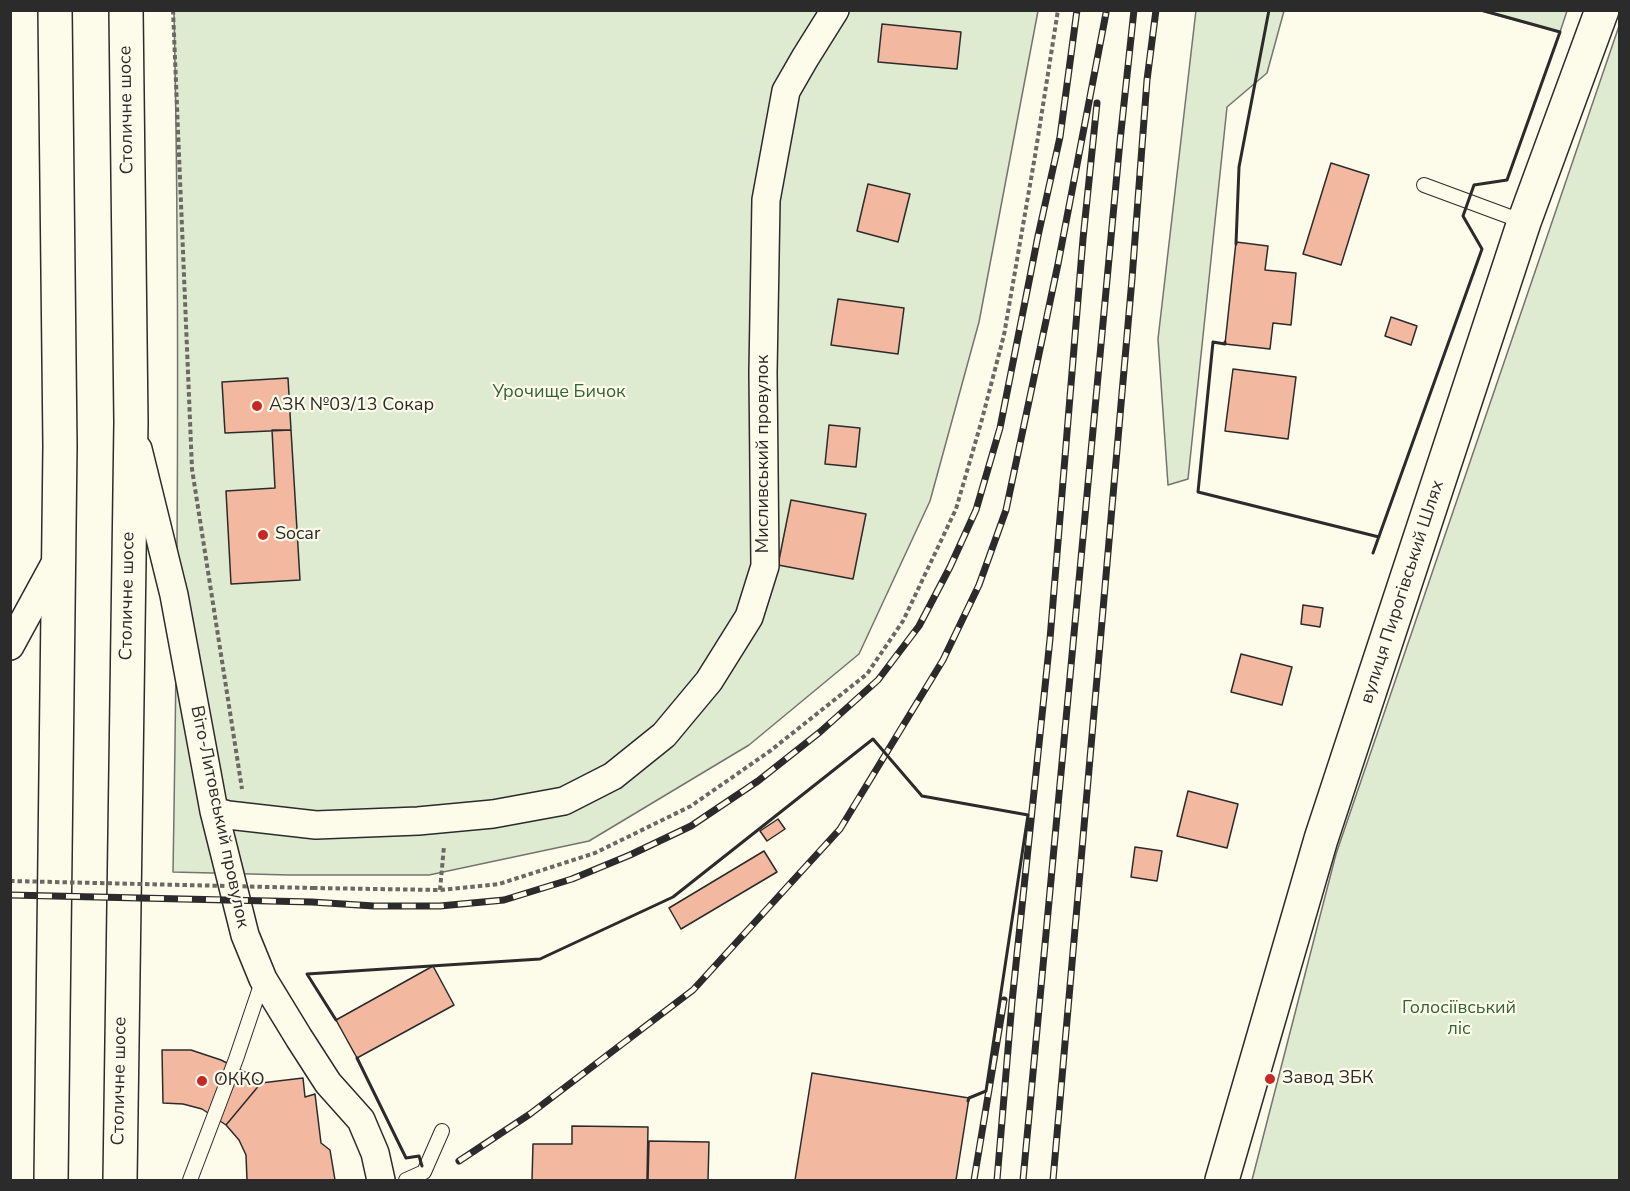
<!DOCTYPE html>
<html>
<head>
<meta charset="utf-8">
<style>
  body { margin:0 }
  #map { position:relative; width:1630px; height:1191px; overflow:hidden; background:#fdfbea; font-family:"Nunito Sans",sans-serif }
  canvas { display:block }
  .frame { position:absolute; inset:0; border:12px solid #2b2b2b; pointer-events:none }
</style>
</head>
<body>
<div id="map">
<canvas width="1630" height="1191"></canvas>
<div class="frame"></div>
</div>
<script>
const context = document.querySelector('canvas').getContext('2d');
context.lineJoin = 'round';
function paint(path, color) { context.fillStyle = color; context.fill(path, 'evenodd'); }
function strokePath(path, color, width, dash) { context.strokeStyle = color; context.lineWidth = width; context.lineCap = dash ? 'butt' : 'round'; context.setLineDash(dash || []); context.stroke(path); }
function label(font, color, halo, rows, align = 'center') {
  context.font = font + ' "Nunito Sans",sans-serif'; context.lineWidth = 4.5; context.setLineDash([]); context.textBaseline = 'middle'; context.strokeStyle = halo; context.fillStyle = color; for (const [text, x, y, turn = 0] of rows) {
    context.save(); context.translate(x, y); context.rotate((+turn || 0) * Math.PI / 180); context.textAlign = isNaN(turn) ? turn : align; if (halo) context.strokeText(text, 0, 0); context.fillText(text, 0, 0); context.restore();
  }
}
const green = new Path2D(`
  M1196,10L1284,11L1267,73L1227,107L1188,479L1168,485L1158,339Z
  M174,11H1038L979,322L930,501L859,654L749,745L589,841L429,875H290L173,872C178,585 180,298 174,11Z
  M1481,11H1567L1560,32Z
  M1619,26V1180H1252L1336,854Z`);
const building = new Path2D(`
  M882,24L961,32L957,69L878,62Z
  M1331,163L1369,175L1341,265L1303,254Z
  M868,184L910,194L898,242L857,231Z
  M1236,242L1268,246L1265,270L1296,273L1291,325L1273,323L1270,349L1225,344Z
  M838,299L904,308L898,354L831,345Z
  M1391,317L1417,326L1411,345L1385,336Z
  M1233,369L1296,377L1288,439L1225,431Z
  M288,378L291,430L225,433L222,382Z
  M829,425L860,428L856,467L825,464Z
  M272,430H291L300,580L231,584L226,491L275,488Z
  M791,500L866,514L853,579L778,565Z
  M1303,605L1323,608L1320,627L1301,624Z
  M1241,654L1292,667L1282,705L1231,692Z
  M1188,791L1238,804L1227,848L1177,836Z
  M778,819L785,829L767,841L760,831Z
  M1135,847L1162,851L1157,881L1131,877Z
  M764,851L777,872L681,929L669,908Z
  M433,966L454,1005L357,1058L336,1020Z
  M162,1050H191L221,1060L247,1073L261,1083L226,1125L202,1109L183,1104L163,1103Z
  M812,1073L969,1098L956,1180H795Z
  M303,1078L305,1097L315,1094L321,1143L330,1150L335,1180H247L246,1155L239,1140L226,1125L261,1083Z
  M572,1126L648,1127L647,1180H532L533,1144H572Z
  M649,1141L709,1142L708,1180H648Z`);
const path = new Path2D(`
  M173,10L192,469L242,789
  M313,888L440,890L499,884L595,853L691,806L770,751L867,674L903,621L956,509L981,423L1004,335L1035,156L1058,10
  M440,890L444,846`);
const lane = new Path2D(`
  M1424,185L1524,222
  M190,1180L236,1059L263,979
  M406,1180L424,1172L442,1131`);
const street = new Path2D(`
  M138,449L174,595L214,811L245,935L263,979L299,1038L328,1083L361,1120L375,1153L381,1180
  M10,646L58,558
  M214,811L228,815L316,825L418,821L493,814L564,801L613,776L664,735L709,681L749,617L765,566L763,372L766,200L786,91L805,58L835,10`);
const secondary = new Path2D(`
  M1222,1180L1321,839L1524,222L1602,10`);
const highway = new Path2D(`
  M51,1180L60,446L55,10
  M120,1180L131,422L126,10`);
const rail = new Path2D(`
  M10,895L312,902L374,906H440L504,900L572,879L630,855L691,826L758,781L820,732L878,680L919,626L950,567L976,510L1000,428L1038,236L1060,137L1077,10
  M459,1161L530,1114L693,990L840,829L943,660L979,585L1006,510L1058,264L1106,13
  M974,1180L1004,1000
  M997,1180L1012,1002L1050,639L1083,239L1097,103
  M1023,1180L1120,141L1134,10
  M1053,1180L1132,279L1147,80L1156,10`);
const pathBridge = new Path2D(`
  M10,881L313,888`);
const wall = new Path2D(`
  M1236,244L1239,167L1269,10
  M1225,342V344L1213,342L1198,492L1379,537
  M1373,553L1482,249L1463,216L1474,185L1507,180L1560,32L1481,10
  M336,1020L307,974L540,959L673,897L873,739L922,796L1028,815L986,1091L969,1098L968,1101
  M357,1058L406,1158L419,1156L422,1166`);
const markers = [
  [257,406,6,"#c62828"],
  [263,535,6,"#c62828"],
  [1270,1079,6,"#c62828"],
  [202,1081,6,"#c62828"]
];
const streetNames = [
  ["Столичне шосе",127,110,-91],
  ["Мисливський провулок",764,454,-90],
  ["вулиця Пирогівський Шлях",1403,592,-72],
  ["Столичне шосе",128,596,-89],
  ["Віто-Литовський провулок",219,817,78],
  ["Столичне шосе",120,1081,-89]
];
const parkNames = [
  ["Урочище Бичок",559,393],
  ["Голосіївський",1459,1009],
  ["ліс",1459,1030]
];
const poiNames = [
  ["АЗК №03/13 Сокар",269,406],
  ["Socar",275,535],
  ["Завод ЗБК",1282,1079],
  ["ОККО",214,1081]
];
paint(green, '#deebd1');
strokePath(green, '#74746e', 1.5);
paint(building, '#f2b8a0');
strokePath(building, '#2b2b2b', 1.5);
strokePath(lane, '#2b2b2b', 16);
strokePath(street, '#2b2b2b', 30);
strokePath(secondary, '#2b2b2b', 36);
strokePath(highway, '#2b2b2b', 36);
strokePath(path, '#6a6964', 4, [4.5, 3]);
strokePath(lane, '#fdfbea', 14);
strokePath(street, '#fdfbea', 27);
strokePath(secondary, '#fdfbea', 33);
strokePath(highway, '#fdfbea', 33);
strokePath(rail, '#2b2b2b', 7);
strokePath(rail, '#fdfbea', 4.5, [14]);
strokePath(pathBridge, '#6a6964', 4, [4.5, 3]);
strokePath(wall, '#2b2b2b', 3);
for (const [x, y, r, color] of markers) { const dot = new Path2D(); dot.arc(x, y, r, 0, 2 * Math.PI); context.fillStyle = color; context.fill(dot); strokePath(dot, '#fdfbea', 2); }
label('18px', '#2b2b2b', '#fdfbea', streetNames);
label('18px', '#34623c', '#fdfbea', parkNames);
label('18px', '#2b2b2b', '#fdfbea', poiNames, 'left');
</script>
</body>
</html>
